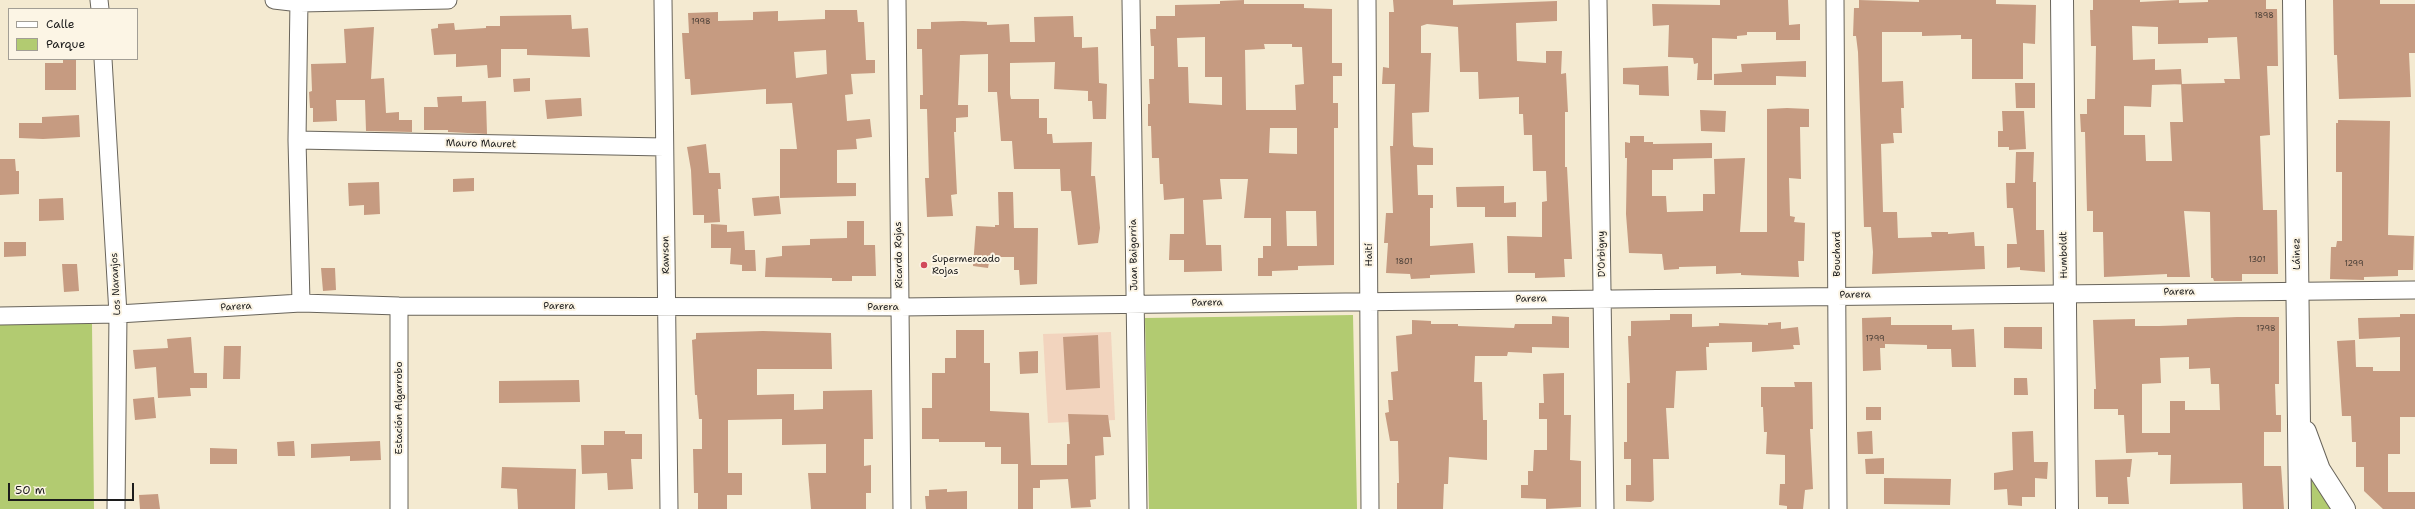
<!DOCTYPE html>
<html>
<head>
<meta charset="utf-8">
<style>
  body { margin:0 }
  #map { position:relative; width:2415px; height:509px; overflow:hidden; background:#f4ead1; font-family:"Shantell Sans",sans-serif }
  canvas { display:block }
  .legend { position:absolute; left:8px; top:8px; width:130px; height:52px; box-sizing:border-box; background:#fcf5e5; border:1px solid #a29e95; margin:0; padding:5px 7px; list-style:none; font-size:12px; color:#1c1c1c }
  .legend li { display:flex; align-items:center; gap:8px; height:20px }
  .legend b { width:20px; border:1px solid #a29e95 }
  .scale { position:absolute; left:8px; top:483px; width:126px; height:18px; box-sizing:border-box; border:2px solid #1c1c1c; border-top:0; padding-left:5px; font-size:12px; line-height:14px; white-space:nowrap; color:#1c1c1c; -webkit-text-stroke:3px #fcf5e5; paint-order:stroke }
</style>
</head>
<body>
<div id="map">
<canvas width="2415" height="509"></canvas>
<ul class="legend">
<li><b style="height:5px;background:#fff"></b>Calle</li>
<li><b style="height:11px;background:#b2cb71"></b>Parque</li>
</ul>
<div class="scale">50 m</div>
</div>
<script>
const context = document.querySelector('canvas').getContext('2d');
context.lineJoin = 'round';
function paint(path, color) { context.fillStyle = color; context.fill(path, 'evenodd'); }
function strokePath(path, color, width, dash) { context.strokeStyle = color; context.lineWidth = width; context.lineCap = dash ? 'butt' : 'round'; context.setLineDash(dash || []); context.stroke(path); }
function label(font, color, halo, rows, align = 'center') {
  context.font = font + ' "Shantell Sans",sans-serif'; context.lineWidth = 4; context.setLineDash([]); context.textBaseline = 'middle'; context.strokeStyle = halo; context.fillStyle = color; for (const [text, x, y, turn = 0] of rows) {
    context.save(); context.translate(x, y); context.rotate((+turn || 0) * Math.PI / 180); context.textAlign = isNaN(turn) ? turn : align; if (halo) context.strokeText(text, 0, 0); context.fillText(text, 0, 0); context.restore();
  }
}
const built = new Path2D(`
  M1111,332L1115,420L1048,423L1043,334Z`);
const green = new Path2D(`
  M1353,315L1357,509H1149L1145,318Z
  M0,324H92L94,509H0Z
  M2310,481H2314L2338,509H2308Z`);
const building = new Path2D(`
  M1244,0V4H1304V8L1332,9V63H1342V76H1333V103H1338V128H1334V265L1298,266V270L1272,271V276H1258V258H1263V246H1271V218H1244L1248,179H1220L1222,199L1203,200L1206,245H1221L1222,271L1184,272V260H1169L1170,234H1184V198L1164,200L1163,184H1160L1159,158H1152L1151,126H1148V104H1150L1149,79H1154V46H1151L1150,29H1156V16H1175V5L1220,4V1ZM1205,37V77H1222V105L1189,103L1188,67H1178L1177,38ZM1264,44H1292V47H1302L1304,84L1295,85L1296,110H1246L1245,50L1265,49ZM1270,128H1297V154L1269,153ZM1286,211H1316L1317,246H1287Z
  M1393,0H1453V5L1557,1V21L1516,23L1517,61L1546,63V51H1562L1561,74L1566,73L1568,112H1565V167H1567L1572,259H1564L1565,277L1535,278V273H1508L1507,236L1542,237V202L1547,201L1546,171H1533L1532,135H1524L1523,114H1519V97L1479,99L1478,72H1460L1458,27L1427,24L1421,26V53H1431L1429,112L1412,113L1413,145L1414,147L1433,148V165H1417L1418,195H1433V208H1430V246L1473,243L1475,273L1430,275V278L1411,279L1410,274L1386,273L1388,243H1384L1386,213H1393L1390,146H1393L1395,84H1382L1383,67L1389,68V12H1394Z
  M1720,0H1788L1789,25L1800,24V40H1776V32H1747V35L1737,36V39L1712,38V80H1697L1698,63L1694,64L1693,58L1668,57L1669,25L1653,26L1652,4L1720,5Z
  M1859,0L1919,2V0H1996V4L2036,5L2035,44L2023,43V79H1972V39H1961V35L1922,36V32H1882V82L1903,81L1904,108H1901L1902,133H1893L1894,143L1881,144L1883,212H1897L1898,238L1932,237L1931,232H1948V234L1974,232L1975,246H1984L1985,269L1872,274L1873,252L1871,227H1864L1858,52L1856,36H1853L1854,8H1859Z
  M2093,0H2140V2L2179,0V3L2208,2V0H2266V9H2277L2278,66H2267L2270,135L2260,136L2263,210H2277L2278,274H2242V281H2214L2213,278H2211L2210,212L2184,211L2190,277H2167V274L2104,277L2103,232H2093V211H2087L2085,132H2081L2080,114H2087V99H2095L2096,46H2091L2090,10H2093ZM2132,26L2158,27V44L2208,43V38L2237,37L2240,79H2224L2225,83L2181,84L2183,122H2170L2172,161H2146L2145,135H2124V106L2151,107L2152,85L2182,84L2181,69L2155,70V59L2133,60Z
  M2333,0H2380V4H2415V53H2409L2411,97L2339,99L2337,55H2334Z
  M825,10H857L858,22H864L866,60H875V73L851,74L853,94L845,95L847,121L870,119L872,137L856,139L857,149L837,150V183H856V196L780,198V149H797L792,103L766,104V89L691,95L690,79H685L682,33H689L688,13L718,12V21L753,20V12L778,11V21L825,19ZM826,50L827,74L796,78L794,52Z
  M571,15L572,29L588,28L590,57L527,55V49H501V77L488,78L487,65L456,67V54L434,55L431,29L438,28V24L454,23L455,30L486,28V26H500V16Z
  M1073,16L1074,37H1082V48L1098,47L1099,83L1107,84L1106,119H1093L1092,101H1088V91L1054,89L1055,62L1010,63V94L1011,99H1039V118H1047V134H1052L1053,143L1092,142L1091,176H1095L1100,228L1098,243L1078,245L1071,191H1061L1060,169H1014L1012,141H1001L997,92H988V54L960,55L958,105H968V117L956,118V132H954L957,194L951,195L953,216L927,217L925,178H929L927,109H920V95H923L922,49H917V29H931V22L963,21L987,22V25L1009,24L1010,42H1035L1034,17Z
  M374,27L371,79L384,78L386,113L399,112V120H412V132L366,131L365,100H336L337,121L313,122V108H310L309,92L312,91L311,64L346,63L344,29Z
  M63,59H76V90H45V63H63Z
  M1806,61V77L1776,76V85H1714V74L1742,72L1741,64Z
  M1668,66L1669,96L1639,95V85L1623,84V68Z
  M530,78V91L514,92L513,79Z
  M2015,83H2035V108H2016Z
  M462,96V102L486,101L487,134L448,132V130H424V107H438L437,97Z
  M581,98L582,116L547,119L545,100Z
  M1787,108L1809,109V127H1800L1801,179L1789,178L1790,216L1795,217L1794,222L1805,223L1804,261H1798L1799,277L1741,275V273L1716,274V266L1679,267V269L1664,270L1662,254L1629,253L1626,214L1627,158H1625V142L1630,143V136H1644V142H1653V144L1712,143V158L1673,159V170H1652V196H1666L1667,212L1703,211V194H1715L1714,159L1745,158L1740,232H1767V109Z
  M1700,110L1726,111L1725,132L1701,131Z
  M2002,111H2024L2026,149L2009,150V147H1998V131H2003Z
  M79,115L80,137L43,139L19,138V123H42V117Z
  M2338,120L2390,121L2388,235L2414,236L2413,270H2398V276L2364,277V280L2330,279L2331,247H2336L2337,241H2342V172H2336V123H2338Z
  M706,144L709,173H720L721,189H718L720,222L704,223V215H693L691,170L687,147Z
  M2016,152H2034L2033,182H2036V230H2044L2045,272L2020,270V267L2007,268V244H2017L2013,208H2007L2006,183H2015Z
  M0,159H15L16,171H19V194L0,195Z
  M474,178V191L453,192V179Z
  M379,182L380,214L364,215V205L349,206L348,183Z
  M1504,186V203L1516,202V217H1485V207H1457L1456,187Z
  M998,192H1013L1014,228H1038L1037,284L1020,285L1019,270H1014V257H990L988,268L973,266L976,226L995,227V225H999Z
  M779,196L781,214L754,216L752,198Z
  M63,198L64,220L39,221V199Z
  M847,221H864V245H875L876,276H852V281H832V278L765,277L766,258L782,256V246L810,245V239L847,238Z
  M711,224L727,225V232L744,231L745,250H755L756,271H742V265L730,264L731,248H711Z
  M4,242H26V256L4,257Z
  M62,264H77L79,291L64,292Z
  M321,268H335L336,290L323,291Z
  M1670,314H1692V327L1719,326V323L1768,325V323L1781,322V329L1798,327L1800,345H1793L1794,349L1752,352V342L1709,343V347H1706L1707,370L1676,371L1674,408H1666L1669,459H1653L1654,500L1651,502L1626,501V485H1631V459H1624V442H1627V383H1630L1628,336H1631V321L1670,320Z
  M2400,314H2415V417H2400V454H2388V492H2415V509H2383L2364,491V467H2356V442H2352L2351,416H2342L2337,341L2355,340L2356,367H2373V371H2400V337L2359,339L2358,318L2400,317Z
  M1552,316L1569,317V348L1532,347V353L1508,352L1507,356H1475L1474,382H1482L1483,420H1487V460L1449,457L1448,484H1444L1443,509H1397V483H1399L1398,441H1390L1385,413L1389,412L1388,400H1393L1391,372L1398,371L1396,336L1412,334V320L1431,321V324H1458V326L1514,328L1515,324H1552Z
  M1891,317V325H1952V330L1974,329L1976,367H1952L1951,349H1927V345L1885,344V348H1880L1881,370L1863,371L1862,318Z
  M2237,317H2279V384H2275L2276,415H2281V432H2264V466H2281L2284,509H2243L2242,483L2170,484L2171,455H2158V452L2126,453L2124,415H2118V409H2094V389H2096L2093,320L2135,319V326H2159L2187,325V319ZM2189,357V369L2210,368L2211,384H2219L2220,410H2185V401H2170V433H2142V384L2161,383L2160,358Z
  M2004,327H2042V349L2004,348Z
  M956,330H984V363H990V411L1029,413L1031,465H1067V444H1070L1068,414L1108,415L1111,437H1103L1104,455L1095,456L1096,499L1090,500L1091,507L1071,508L1068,479L1040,480V488H1033V509H1018V464H1001V447H985V442H939V439H922V408H932V373H945V358H956Z
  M763,331L831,333L832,369H757V395L794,394V410L823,409V391L872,390L873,439H864V466L871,465V493H866V509H811L808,473H826V444L782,445V419L728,420V473H742V495H727V509H698V493H694L693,449H702V419H699L697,395H695L692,340L696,339V333Z
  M1098,335L1100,388L1066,390L1063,337Z
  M191,337L194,373H207V388H190L191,396L158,398L156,367L135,369L133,350L168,348L167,339Z
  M224,346H241L240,379H223Z
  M1038,351V373L1020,374L1019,352Z
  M1564,373V415H1571L1570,460L1581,461V507L1546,509V499L1521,498V485H1528V471H1533L1534,450H1547V419H1539V403H1544L1543,374Z
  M2014,378H2027L2028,395H2014Z
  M579,380L580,402L499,403V381Z
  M1794,382H1812L1813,429H1810L1813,489L1805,490L1803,509H1787V506L1779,505L1780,484H1785V455L1766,454L1767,432H1764L1763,407H1761V387H1795Z
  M154,397L156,418L135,420L133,399Z
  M1866,407H1881V420H1866Z
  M604,431H625V434H642V459H631L633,489L608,490L607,473L582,474L581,445H604Z
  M1872,431L1873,454H1858L1857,432Z
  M2033,431L2034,462H2048L2047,479L2035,478V497H2022V506L2008,505L2007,489L1994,490V473L2013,470L2012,432Z
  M294,441L295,456H278L277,442Z
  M380,441L381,460L350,461V456L311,458V444Z
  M210,448L237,449V464H210Z
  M1884,458V474H1866L1865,459Z
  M2132,459L2130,477H2127L2129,504H2108V497H2096L2095,460Z
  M502,467L576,469L575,509H518L517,489L501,488Z
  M1884,478L1951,479L1950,505L1884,504Z
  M947,489V492L967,491V509H926L925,496H929V490Z
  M158,494L160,509H140L139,495Z`);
const street = new Path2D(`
  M99,0L100,9
  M274,0L300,3L448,0
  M299,0L297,140L301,303
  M663,0L669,509
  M897,0L902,509
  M1131,0L1138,509
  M1367,0L1370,509
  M1598,0L1605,509
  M1835,0L1838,509
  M103,59L118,314L116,509
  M297,140L664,147
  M0,316L118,314L301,303L399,306L900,307L2415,290
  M399,509V306`);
const secondary = new Path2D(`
  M2062,0L2067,509
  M2294,0L2300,509
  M2305,432L2319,470L2344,509`);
const markers = [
  [924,265,4,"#d1495b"]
];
const numberNames = [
  ["1898",2264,16],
  ["1998",701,22],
  ["1301",2257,260],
  ["1801",1404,262],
  ["1299",2354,264],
  ["1798",2266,329],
  ["1799",1875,339]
];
const streetNames = [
  ["Mauro Mauret",481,144,1],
  ["D'Orbigny",1602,254,-91],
  ["Bouchard",1837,254,-90],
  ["Láinez",2297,254,-91],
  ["Rawson",666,255,-91],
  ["Ricardo Rojas",899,255,-91],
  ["Juan Baigorria",1134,255,-91],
  ["Haití",1369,255,-90],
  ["Humboldt",2064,255,-91],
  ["Los Naranjos",116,284,-93],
  ["Parera",2179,292,-1],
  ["Parera",1855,295,-1],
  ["Parera",1531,299,-1],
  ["Parera",1207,303,-1],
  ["Parera",559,306],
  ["Parera",236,307,-3],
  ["Parera",883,307],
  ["Estación Algarrobo",399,408,-90]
];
const poiNames = [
  ["Supermercado",932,259],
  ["Rojas",932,271]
];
paint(built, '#f2d4be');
paint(green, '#b2cb71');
paint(building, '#c69b81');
strokePath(street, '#68645b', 19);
strokePath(secondary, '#68645b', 24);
strokePath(street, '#fff', 17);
strokePath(secondary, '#fff', 22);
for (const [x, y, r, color] of markers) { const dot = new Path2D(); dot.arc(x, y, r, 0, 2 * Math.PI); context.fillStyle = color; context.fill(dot); strokePath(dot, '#fcf5e5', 1.5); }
label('8px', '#463c35', null, numberNames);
label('10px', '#1c1c1c', '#fcf5e5', streetNames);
label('10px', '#1c1c1c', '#fcf5e5', poiNames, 'left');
</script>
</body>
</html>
